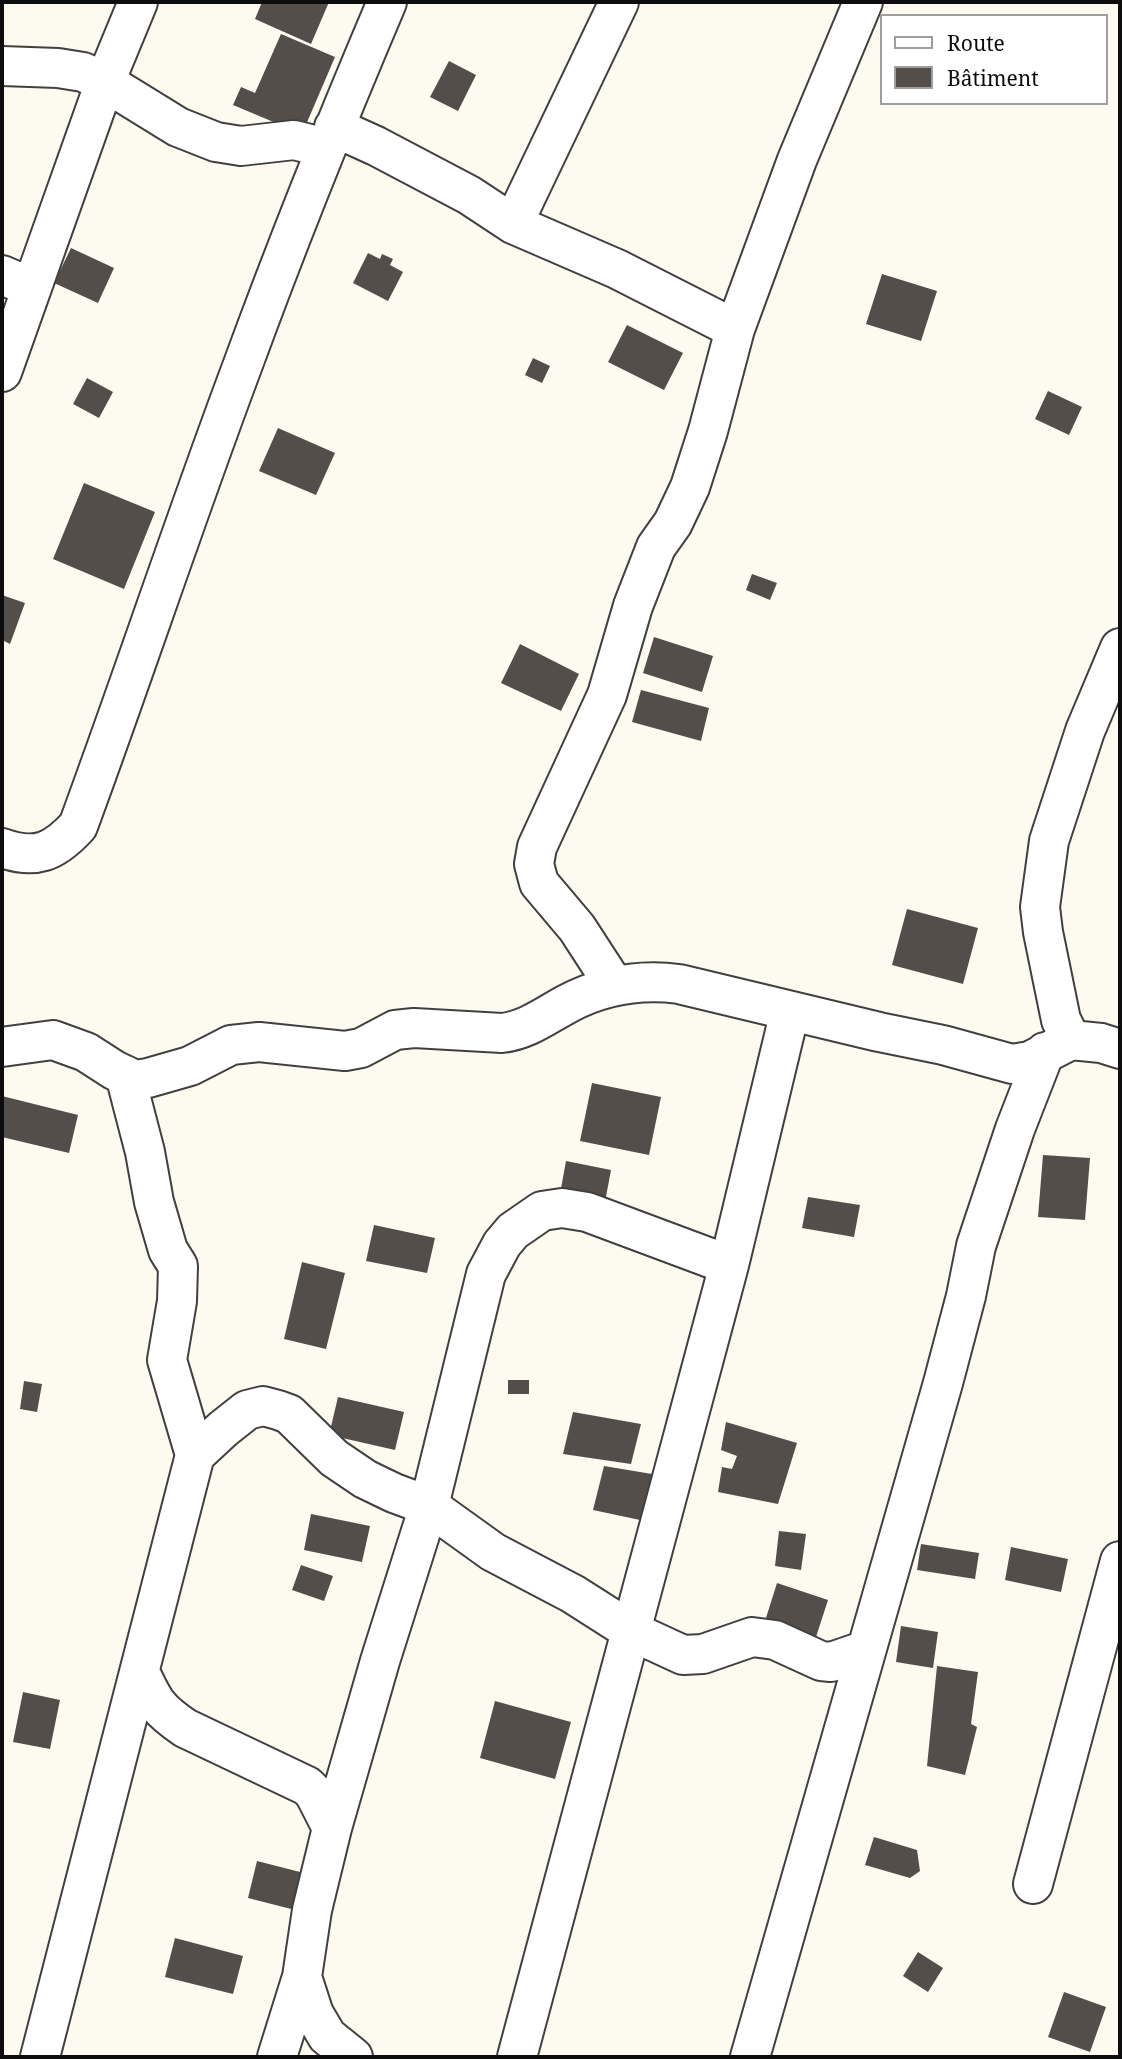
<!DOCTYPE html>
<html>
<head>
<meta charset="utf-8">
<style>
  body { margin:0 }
  #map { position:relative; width:1122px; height:2059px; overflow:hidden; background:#fdfaef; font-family:"Noto Serif",serif }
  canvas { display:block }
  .frame { position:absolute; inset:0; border:4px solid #0d0d0d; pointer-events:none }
  .legend { position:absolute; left:880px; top:14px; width:228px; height:91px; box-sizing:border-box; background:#fff; border:2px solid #9e9e9e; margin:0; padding:9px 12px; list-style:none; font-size:21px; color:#0d0d0d }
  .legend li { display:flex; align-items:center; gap:14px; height:35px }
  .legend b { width:35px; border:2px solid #9e9e9e }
</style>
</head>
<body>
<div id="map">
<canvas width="1122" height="2059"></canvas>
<div class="frame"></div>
<ul class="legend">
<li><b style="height:9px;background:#fff"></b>Route</li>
<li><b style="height:19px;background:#544e4b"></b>Bâtiment</li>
</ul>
</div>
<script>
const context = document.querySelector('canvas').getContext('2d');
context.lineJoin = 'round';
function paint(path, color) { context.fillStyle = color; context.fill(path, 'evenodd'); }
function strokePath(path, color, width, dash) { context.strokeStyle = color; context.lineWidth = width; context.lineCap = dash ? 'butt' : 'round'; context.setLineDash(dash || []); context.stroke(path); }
const building = new Path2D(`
  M262,2H329L311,44L255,19Z
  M281,34L335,57L302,134L233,105L241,87L255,93Z
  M449,61L476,75L458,111L430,97Z
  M71,248L114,268L98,303L54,283Z
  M368,253L380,259L382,254L393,259L390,265L403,272L388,301L353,283Z
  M882,274L937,291L921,341L866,324Z
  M627,325L683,353L664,390L608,362Z
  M533,358L550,366L542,383L525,375Z
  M87,378L113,392L99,418L73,404Z
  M1048,391L1082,407L1069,435L1035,419Z
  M278,428L335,453L316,495L259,471Z
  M84,483L155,512L124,589L53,559Z
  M752,574L777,583L770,600L746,590Z
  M2,595L25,603L10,644L2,640Z
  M654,637L713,656L702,692L643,673Z
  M520,644L579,674L561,711L501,683Z
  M641,690L709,708L701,741L632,722Z
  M907,909L978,928L963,984L892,965Z
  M592,1083L661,1097L649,1155L580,1141Z
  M2,1096L78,1115L69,1153L2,1137Z
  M1043,1155L1090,1158L1085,1220L1038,1217Z
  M566,1161L611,1170L605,1202L560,1194Z
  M808,1197L860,1205L854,1237L802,1228Z
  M374,1225L435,1238L427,1273L366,1261Z
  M302,1262L345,1273L326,1349L284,1339Z
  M508,1380H529V1394H508Z
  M24,1381L42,1384L37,1412L20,1409Z
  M338,1397L404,1412L395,1450L329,1435Z
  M573,1412L641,1424L631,1464L563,1454Z
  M726,1422L797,1443L778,1504L718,1492L722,1467L732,1469L737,1456L721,1450Z
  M604,1466L652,1474L640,1520L593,1510Z
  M311,1514L370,1526L362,1562L304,1550Z
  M779,1531L806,1534L801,1570L775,1566Z
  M921,1544L979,1553L975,1579L917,1570Z
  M1011,1547L1068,1559L1061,1592L1005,1580Z
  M301,1565L333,1576L324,1601L292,1590Z
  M777,1583L828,1600L816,1637L765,1621Z
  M901,1626L938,1632L933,1668L896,1662Z
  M937,1666L978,1672L971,1724L977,1727L965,1775L927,1766Z
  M23,1692L60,1700L50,1749L13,1742Z
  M495,1701L571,1722L555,1779L480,1758Z
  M874,1837L917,1850L920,1871L910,1878L865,1865Z
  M257,1861L308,1874L299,1911L248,1898Z
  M175,1938L243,1956L233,1994L165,1977Z
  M918,1952L943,1968L928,1992L903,1976Z
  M1064,1992L1106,2007L1090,2052L1048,2037Z`);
const minor = new Path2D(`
  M2,66L58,68L83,72L105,82L178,127L216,142L241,146L294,140L326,148
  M334,127L376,146L469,195L513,224L617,269L735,329
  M513,224L619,2
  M2,275L32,288
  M2,372L105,82L138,2
  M2,848C36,860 54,852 78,826C134,674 185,519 242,367C287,244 336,122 387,2
  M614,985L577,928L539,883L534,864L537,847L607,695L633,606L656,547L673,523L690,487L708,431L735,329L797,160L863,2
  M1071,1040L1061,1020L1043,932L1040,907L1049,841L1085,731L1120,648
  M2,1047L53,1040L86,1052L114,1070L135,1080L148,1078L190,1066L231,1045L259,1042L345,1051L361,1048L395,1030L414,1028L502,1033C527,1030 545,1016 567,1004C603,985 640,979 679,984L879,1032L943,1045L1012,1064L1030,1061L1071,1040L1101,1043L1120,1049
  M195,1455L223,1429L247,1410L263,1406L278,1410L289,1414L334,1458L365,1479L394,1493L429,1506L493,1552L573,1594L631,1631L683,1655L703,1654L752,1637L775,1640L821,1661L831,1662L866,1650
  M140,1672C154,1702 157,1709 185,1728L307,1786L314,1793L332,1828
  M1033,1884L1120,1561
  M302,1977L314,2014L327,2036L353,2057
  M40,2057L195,1455L167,1360L177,1301L178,1266L168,1250L154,1202L145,1152L125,1075
  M277,2057L302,1977L312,1910L332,1828L380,1661L429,1506L486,1274L502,1244L513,1231L542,1211L562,1208L587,1212L729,1265
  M517,2057L729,1265L790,1011
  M750,2057L943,1383L966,1296L976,1246L1015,1129L1045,1052`);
paint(building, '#544e4b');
strokePath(minor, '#404040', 42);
strokePath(minor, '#fff', 38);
</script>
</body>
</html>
